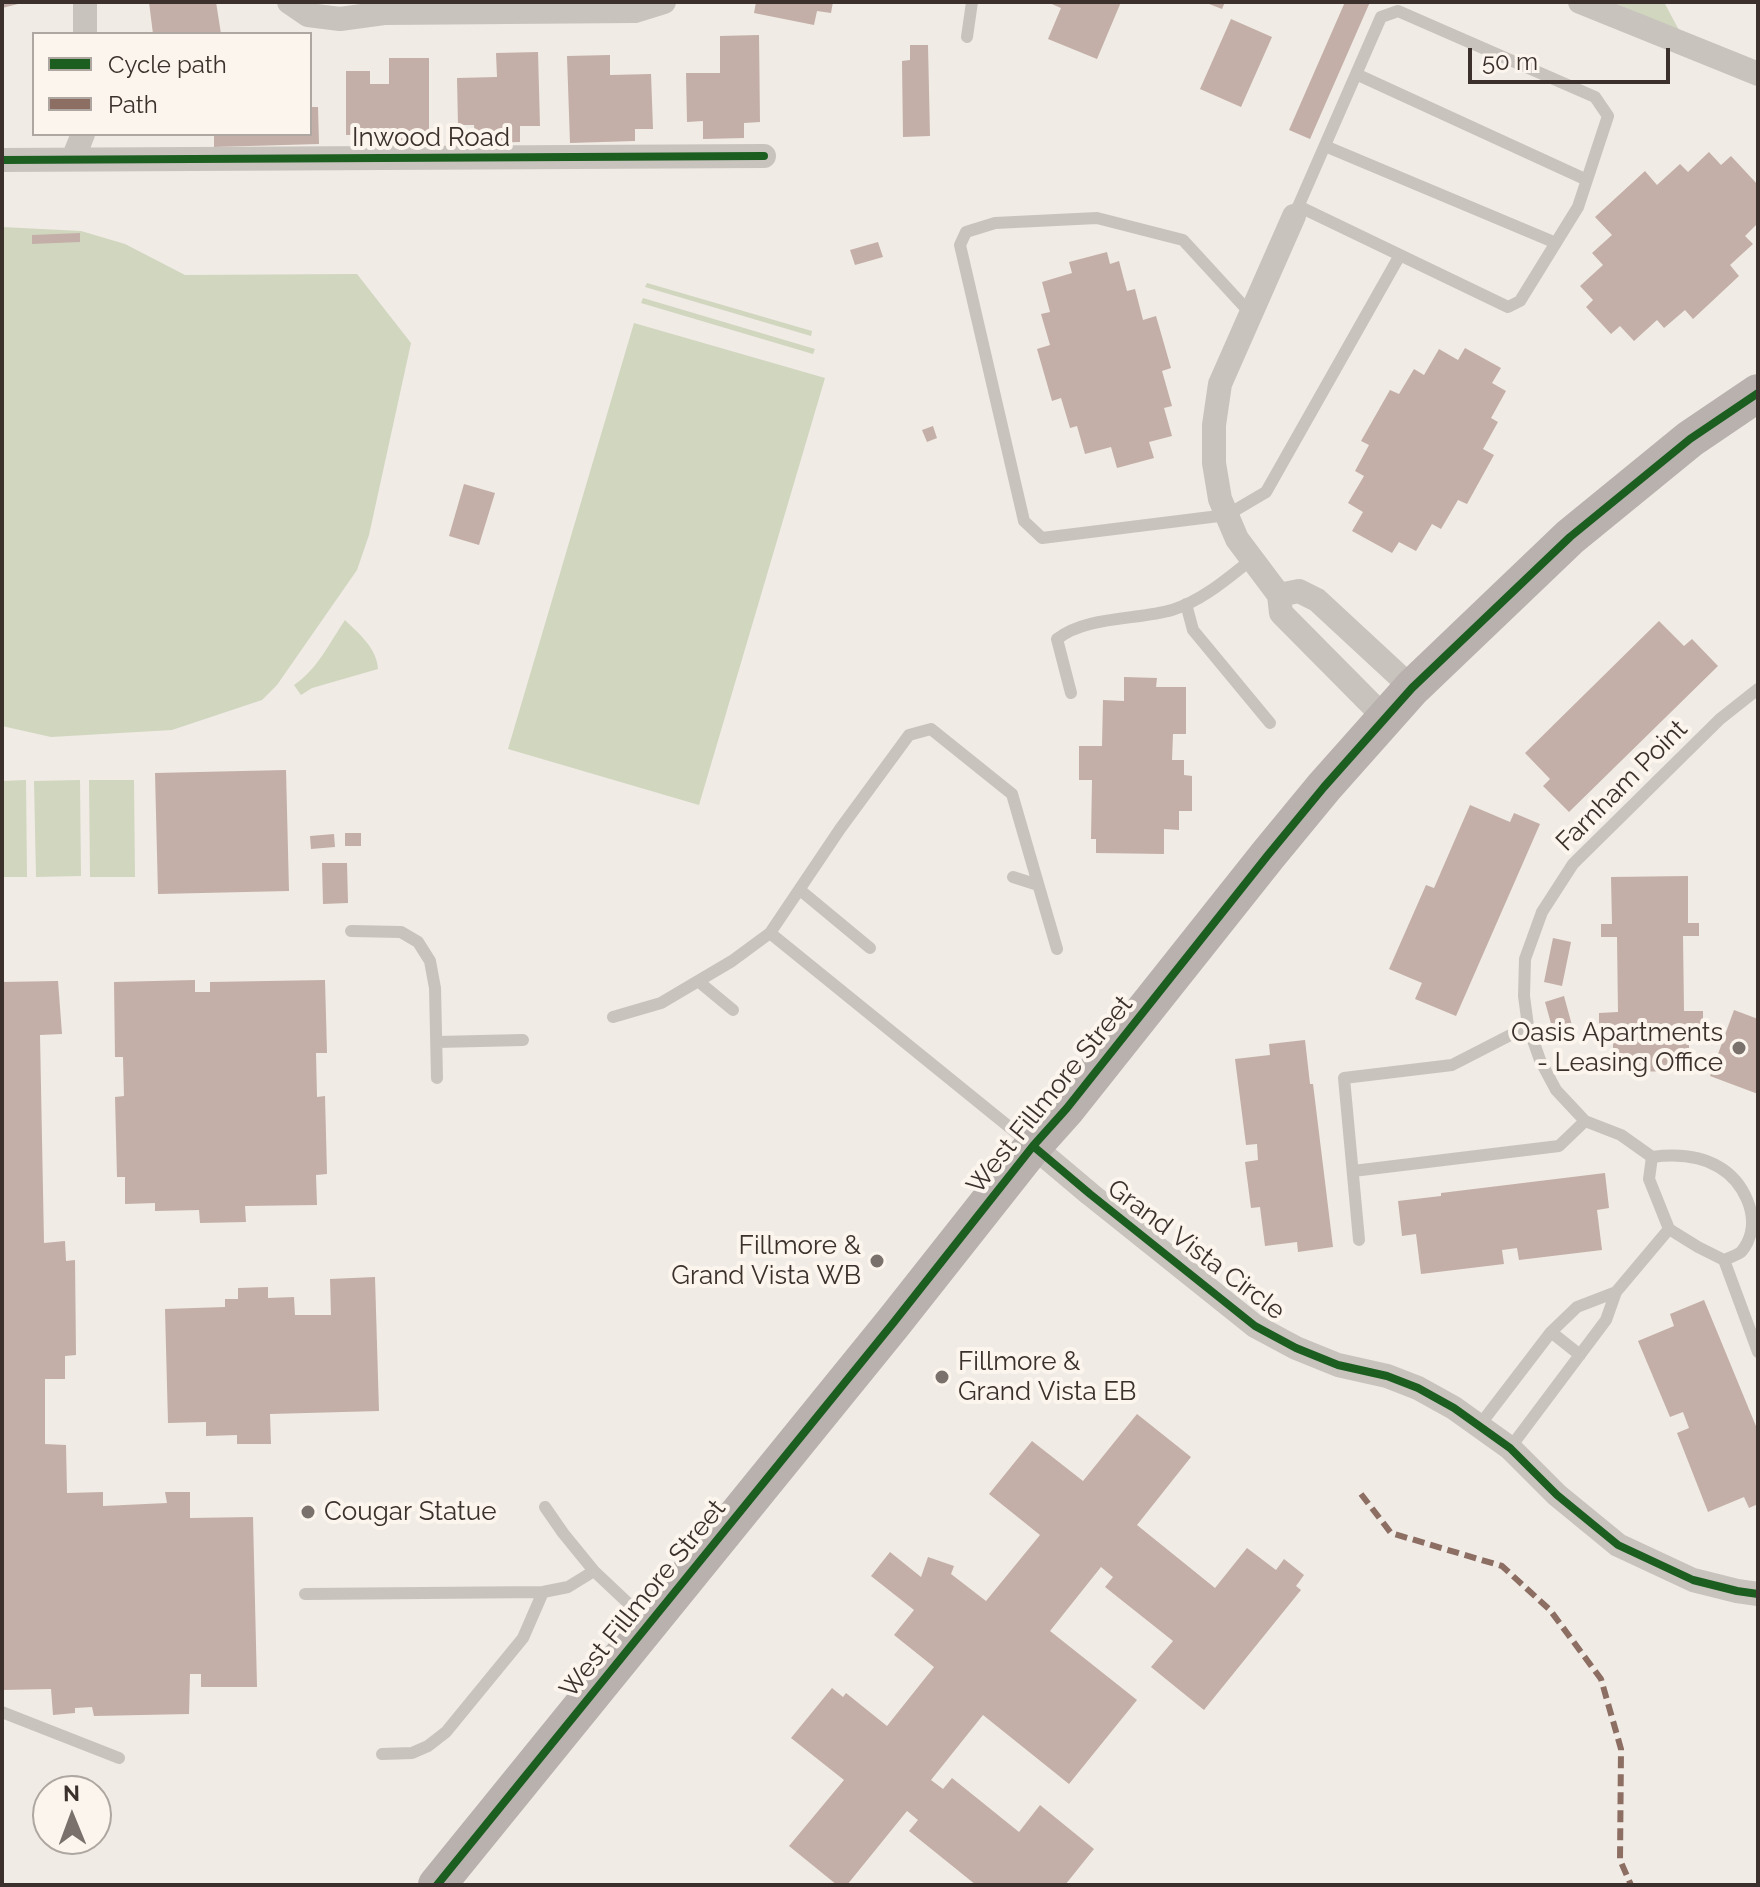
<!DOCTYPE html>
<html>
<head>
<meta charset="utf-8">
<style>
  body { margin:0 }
  #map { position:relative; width:1760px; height:1887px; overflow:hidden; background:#f0ebe5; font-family:Raleway,sans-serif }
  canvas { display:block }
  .frame { position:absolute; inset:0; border:4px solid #3b302b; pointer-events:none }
  .legend { position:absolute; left:32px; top:32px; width:280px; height:104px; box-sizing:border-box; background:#fbf5ee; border:2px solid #aea6a0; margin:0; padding:10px 14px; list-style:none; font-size:24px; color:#3b302b }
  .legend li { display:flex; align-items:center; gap:16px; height:40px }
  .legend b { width:40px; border:2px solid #aea6a0 }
  .north { position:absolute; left:32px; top:1775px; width:80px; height:80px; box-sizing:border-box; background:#fbf5ee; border:2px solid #aea6a0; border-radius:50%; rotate:359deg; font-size:22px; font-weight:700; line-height:32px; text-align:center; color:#3b302b }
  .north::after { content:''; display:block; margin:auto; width:28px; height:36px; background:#7a716c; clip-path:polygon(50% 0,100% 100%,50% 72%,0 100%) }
  .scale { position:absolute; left:1468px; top:48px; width:202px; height:36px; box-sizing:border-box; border:4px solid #3b302b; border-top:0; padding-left:10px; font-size:24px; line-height:28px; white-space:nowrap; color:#3b302b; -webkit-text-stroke:6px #fbf5ee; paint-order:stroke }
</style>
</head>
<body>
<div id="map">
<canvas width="1760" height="1887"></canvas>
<div class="frame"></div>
<ul class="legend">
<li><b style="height:10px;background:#1b5e20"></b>Cycle path</li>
<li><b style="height:10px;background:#8d6e63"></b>Path</li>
</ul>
<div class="north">N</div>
<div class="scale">50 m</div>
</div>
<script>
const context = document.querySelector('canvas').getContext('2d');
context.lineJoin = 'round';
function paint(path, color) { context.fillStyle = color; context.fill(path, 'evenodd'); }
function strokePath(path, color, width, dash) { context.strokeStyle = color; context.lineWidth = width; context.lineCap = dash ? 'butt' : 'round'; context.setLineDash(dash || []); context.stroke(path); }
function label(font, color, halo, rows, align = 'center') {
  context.font = font + ' Raleway,sans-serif'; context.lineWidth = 8; context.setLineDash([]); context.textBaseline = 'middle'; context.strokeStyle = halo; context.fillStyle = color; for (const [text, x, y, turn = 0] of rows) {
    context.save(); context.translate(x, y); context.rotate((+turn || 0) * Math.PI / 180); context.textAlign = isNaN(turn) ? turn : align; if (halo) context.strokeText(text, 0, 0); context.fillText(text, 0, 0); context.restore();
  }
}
const green = new Path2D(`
  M1613,2H1664L1680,32Z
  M2,227L81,231L125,244L185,275L357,274L411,343L369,535L357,570L277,685L262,700L172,730L51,737L2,726Z
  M647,283L812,331L811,336L645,287Z
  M643,298L815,349L813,354L641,303Z
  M634,323L825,378L699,805L508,749Z
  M345,620C359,634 377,648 378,669L312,688L301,695L294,685C317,670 330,642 345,620Z
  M26,780L27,877H2V781Z
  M80,780L81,876L36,877L34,781Z
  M134,780L135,877H90L89,780Z`);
const building = new Path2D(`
  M2,2H22V3L2,8Z
  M149,2H216L221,34H153Z
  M756,2H833L831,13L817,11L814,25L754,13Z
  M1047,2H1121L1097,59L1048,39L1061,8Z
  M1204,2H1225L1222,9Z
  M1345,2H1370L1310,139L1289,130Z
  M1231,19L1272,37L1241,107L1200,89Z
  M759,35L760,122L744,123V138L703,139V121L687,122L686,73H720V36Z
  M910,45H928L930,136L903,137L902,61L910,60Z
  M538,52L540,126H520V142L475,143L474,125H458L457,78L497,77L496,53Z
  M610,55V75L651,74L653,129H635V141L570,143L567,56Z
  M389,58H429V135H414L413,146L364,147V135H346V71H370V84H389Z
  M310,107H318L319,144L214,147V134H310Z
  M1709,152L1721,165L1731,156L1758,185V201L1756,204L1758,206V223L1745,236L1753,244L1730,265L1739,276L1693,319L1685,310L1664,328L1657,320L1634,341L1620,326L1611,334L1586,307L1593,300L1580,286L1603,265L1592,253L1612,235L1595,217L1645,171L1657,185L1680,164L1688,172Z
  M80,233V242L32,244V235Z
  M878,242L883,257L855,265L850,250Z
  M1107,252L1110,264L1119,261L1127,291L1135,289L1143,320L1156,316L1171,368L1162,371L1172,406L1164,408L1172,436L1149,442L1154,458L1117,468L1111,447L1085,454L1077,426L1070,428L1061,398L1052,401L1037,349L1050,345L1041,314L1050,312L1042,282L1072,273L1069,262Z
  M1465,348L1501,368L1492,383L1506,391L1491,418L1498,422L1483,449L1494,455L1467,504L1458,500L1441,529L1432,524L1416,551L1399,542L1392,553L1352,531L1363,512L1348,503L1364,476L1355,471L1369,445L1361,441L1390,390L1399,394L1414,369L1424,375L1439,349L1458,360Z
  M933,426L937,438L927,442L922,430Z
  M464,484L495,493L479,545L449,536Z
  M1659,621L1684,646L1692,639L1718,666L1569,812L1543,786L1550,779L1525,753Z
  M1124,677L1157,678L1156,687H1186V734H1173L1172,760H1184V775L1192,776V811H1179V830L1164,829V854L1096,853V839H1091L1092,780H1079V746H1102L1103,700L1124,701Z
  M286,770L289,891L158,894L155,773Z
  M1470,805L1510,822L1514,813L1540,824L1456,1016L1415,999L1422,983L1389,969L1426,885L1434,888Z
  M345,833H361V846H345Z
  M334,834L335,847L311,849L310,836Z
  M322,863H347L348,903L323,904Z
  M1688,876V923H1699V936H1683L1684,1011H1703V1024L1689,1025V1071L1613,1072V1026H1599V1013L1618,1012L1617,937H1601V924H1612L1611,877Z
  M1553,938L1571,942L1562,986L1544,982Z
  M195,980V992H210V982L325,980L327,1053H316L317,1097L325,1096L327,1174L316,1175L317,1205L245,1206L246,1222L200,1223L199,1210L155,1211V1203L125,1204V1177H117L115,1097L124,1096L123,1057H115L114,982Z
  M58,981L62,1034L40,1035L44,1243L65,1241L66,1261L75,1260L76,1355L65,1356V1379H45V1444L66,1445L67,1493L103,1492V1506L167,1503L165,1492H190V1518L253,1517L257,1687H201V1674H190L189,1714L94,1716L92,1707L75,1708V1713L53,1715L51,1689L2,1690V982Z
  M1564,996L1576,1040L1557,1045L1545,1002Z
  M1734,1010L1758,1019V1094L1710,1076Z
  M1305,1040L1310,1084H1313L1333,1247L1298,1252L1297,1242L1265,1246L1260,1207L1251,1208L1245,1162L1258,1160L1257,1144L1246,1145L1235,1059L1270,1055L1269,1044Z
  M1605,1173L1609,1208L1597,1210L1602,1250L1519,1260L1517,1248L1502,1250L1504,1264L1421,1274L1416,1234L1402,1236L1398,1201L1441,1196V1193Z
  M375,1277L379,1411L270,1414L271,1444H237V1435L206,1436V1422L168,1423L165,1309L225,1307V1299H238V1288L268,1287V1298L294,1297L295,1315H331L330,1279Z
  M1704,1300L1758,1431V1504L1749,1508L1744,1497L1708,1512L1677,1433L1689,1428L1683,1412L1670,1417L1638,1341L1674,1326L1670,1314Z
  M1137,1414L1191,1457L1137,1525L1215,1588L1247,1548L1276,1570L1284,1559L1304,1575L1296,1586L1301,1590L1204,1710L1151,1667L1173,1641L1105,1587L1113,1577L1101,1567L1050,1631L1137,1700L1069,1784L983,1715L931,1780L943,1789L952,1778L1019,1832L1040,1805L1094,1849L1065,1885H976L909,1831L918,1820L907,1811L847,1885H837L789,1846L844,1780L791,1738L832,1688L843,1697L846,1693L887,1726L934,1667L894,1635L914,1610L871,1576L890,1552L921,1577L928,1557L954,1566L951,1574L986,1601L1040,1535L989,1494L1032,1441L1083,1481Z`);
const service = new Path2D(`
  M967,37L972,2
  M1356,74L1587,180
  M1325,146L1556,243
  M1294,216L1381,17L1398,11L1595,97L1608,116L1578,207L1520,301L1508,307L1298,206
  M1251,314L1183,240L1097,218L995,223L966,232L960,245L1024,521L1042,538L1227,515L1266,492L1400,255
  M1186,604L1193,630L1270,723
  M1758,689L1720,719L1573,864L1542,912L1525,959L1524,996L1528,1026L1540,1060L1556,1090L1585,1121L1621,1135L1652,1157L1649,1179L1669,1229L1698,1247L1724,1260L1758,1352
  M1071,693L1057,639C1086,616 1137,620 1172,610C1202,601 1228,578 1252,559
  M1013,877L1038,885
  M800,890L870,948
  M351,931L401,932L418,942L430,961L435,988L437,1078
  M770,933L840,829L909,735L931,729L1012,794L1057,949
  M698,981L733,1010
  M613,1017L661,1003L732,961L770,933L1029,1143
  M437,1042L523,1040
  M1652,1157C1675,1154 1699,1155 1719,1167C1743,1181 1760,1215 1748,1241C1747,1244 1743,1250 1741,1252C1737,1255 1729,1258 1724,1260
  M1353,1171L1559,1146L1585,1121
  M1359,1240L1344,1078L1452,1065L1528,1026
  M1551,1332L1580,1355
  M1479,1426L1551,1332L1577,1307L1616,1292
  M1510,1448L1606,1320L1616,1292L1669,1229
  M545,1507L563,1533L594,1571L647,1621
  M305,1594L543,1592L568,1587L594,1571
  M2,1712L119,1758
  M382,1754L412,1753L428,1746L446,1732L523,1638L543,1592`);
const minor = new Path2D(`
  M85,2V34
  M289,2L308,15L340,19L384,13L635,11L664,2
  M1580,2L1758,74
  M73,159L83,134
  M2,160L764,156
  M1294,216L1220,384L1214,425V463L1220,499L1237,539L1279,595L1281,613L1385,718
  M1279,595L1299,591L1317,600L1412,688
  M1033,1146L1090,1194L1255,1326L1296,1348L1338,1365L1387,1376L1418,1388L1454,1408L1510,1448L1557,1495L1618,1545L1693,1580L1737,1591L1758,1594`);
const primary = new Path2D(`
  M437,1885L894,1322L1033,1146L1067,1108L1268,855L1324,787L1412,688L1570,537L1690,439L1758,393`);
const quiet = new Path2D(`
  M1361,1494L1391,1533L1502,1566L1550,1610L1601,1679L1621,1749L1620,1860L1631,1885`);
const cycleway = new Path2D(`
  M2,160L764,156
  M1033,1146L1090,1194L1255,1326L1296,1348L1338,1365L1387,1376L1418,1388L1454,1408L1510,1448L1557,1495L1618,1545L1693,1580L1737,1591L1758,1594
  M437,1885L894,1322L1033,1146L1067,1108L1268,855L1324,787L1412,688L1570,537L1690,439L1758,393`);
const markers = [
  [1739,1048,8,"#7a716c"],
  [877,1261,8,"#7a716c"],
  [942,1377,8,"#7a716c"],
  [308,1512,8,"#7a716c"]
];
const streetNames = [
  ["Inwood Road",431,138],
  ["Farnham Point",1622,786,-45],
  ["West Fillmore Street",1050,1095,-51],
  ["Grand Vista Circle",1196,1250,37],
  ["West Fillmore Street",643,1599,-51]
];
const poiNames = [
  ["Oasis Apartments",1723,1033],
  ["- Leasing Office",1723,1063],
  ["Fillmore &",861,1246],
  ["Grand Vista WB",861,1276],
  ["Fillmore &",958,1362,"left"],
  ["Grand Vista EB",958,1392,"left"],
  ["Cougar Statue",324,1512,"left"]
];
paint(green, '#d1d6bf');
paint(building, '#c3afa7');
strokePath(service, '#c9c3be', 12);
strokePath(minor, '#c9c3be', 24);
strokePath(primary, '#b8b1ad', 38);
strokePath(quiet, '#8d6e63', 6, [12, 6]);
strokePath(cycleway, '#1b5e20', 8);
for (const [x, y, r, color] of markers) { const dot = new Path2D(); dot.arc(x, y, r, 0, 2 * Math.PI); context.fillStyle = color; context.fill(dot); strokePath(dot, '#fbf5ee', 3); }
label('26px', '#3b302b', '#fbf5ee', streetNames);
label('26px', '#3b302b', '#fbf5ee', poiNames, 'right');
</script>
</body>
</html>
